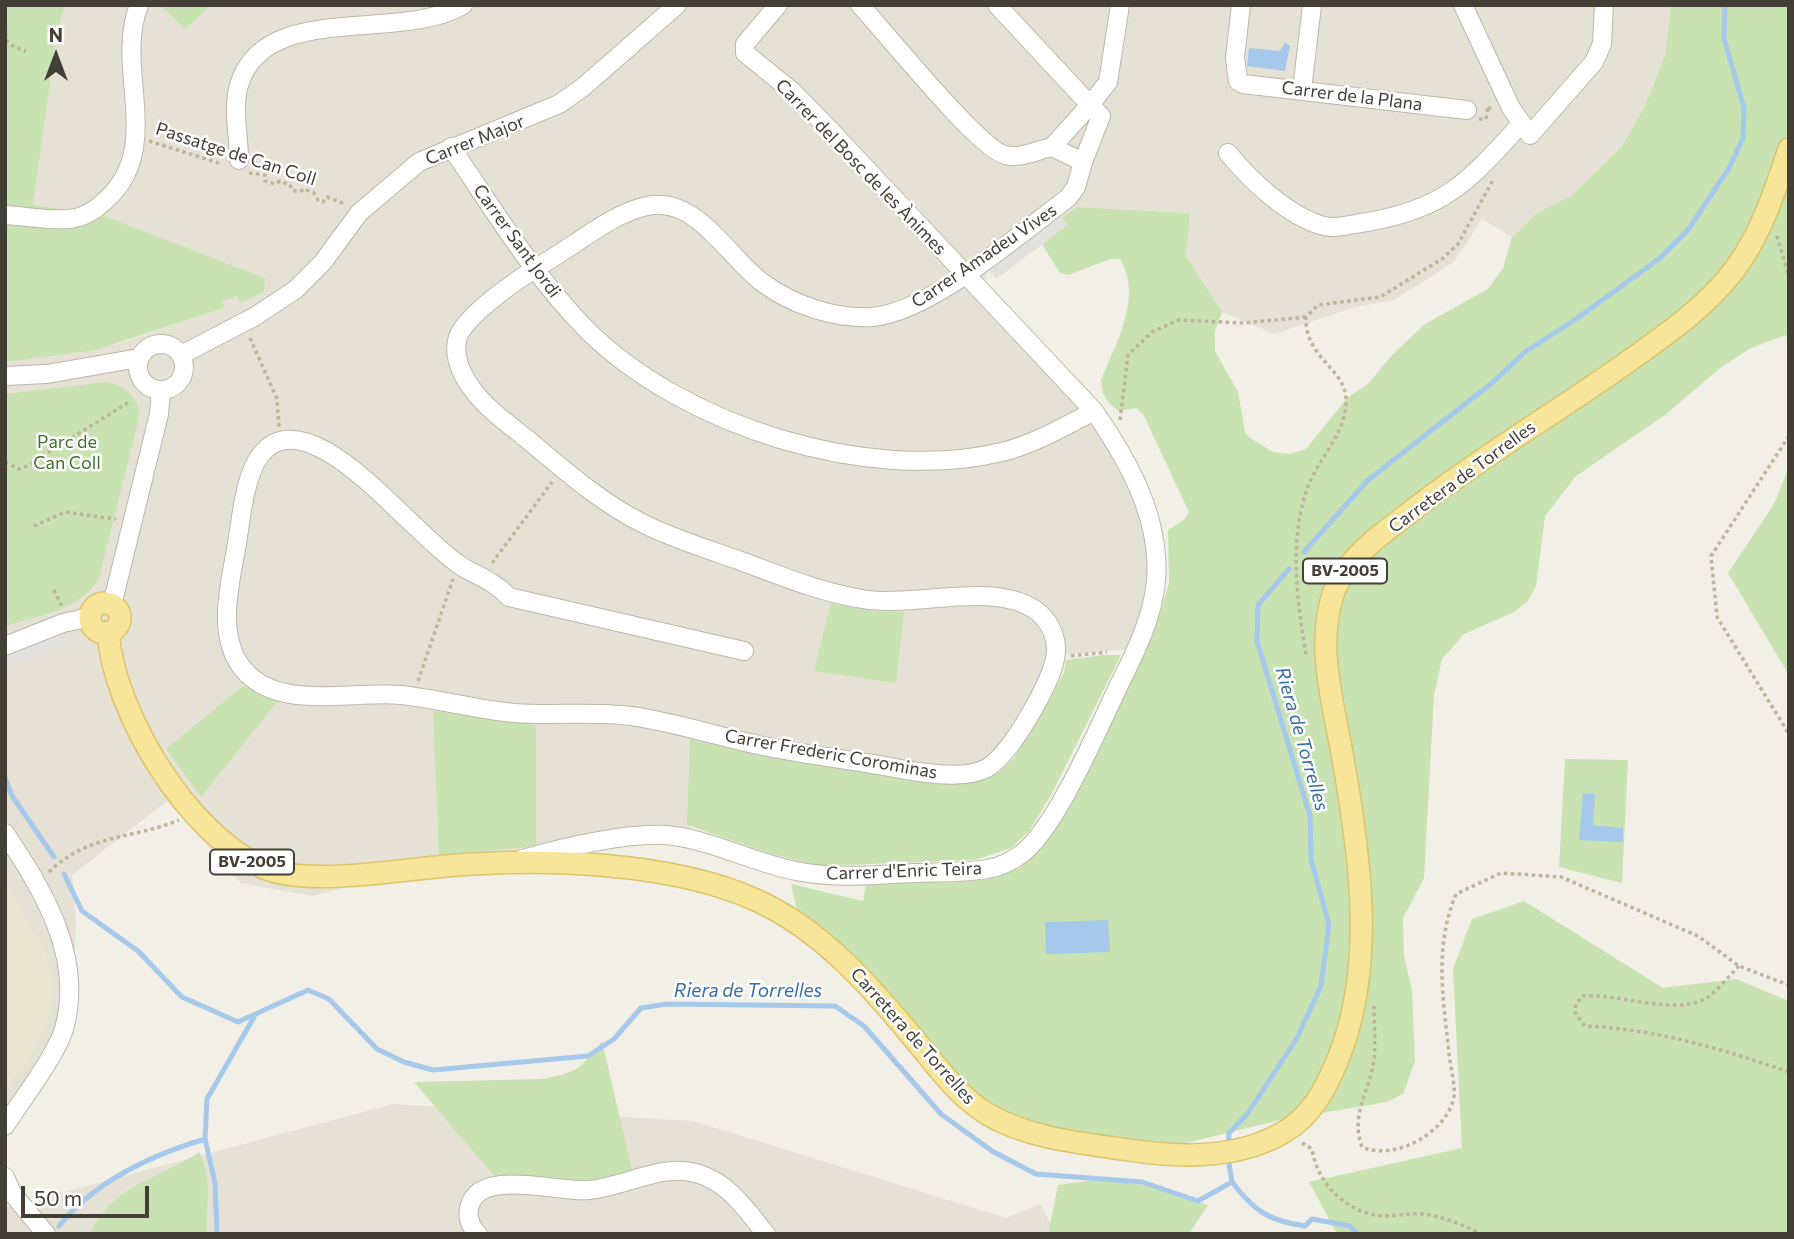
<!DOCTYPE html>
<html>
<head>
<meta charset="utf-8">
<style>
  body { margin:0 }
  #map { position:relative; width:1794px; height:1239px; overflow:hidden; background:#f1efe6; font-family:Commissioner,sans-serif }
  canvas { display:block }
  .frame { position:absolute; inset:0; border:7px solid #443f36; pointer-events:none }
  .north { position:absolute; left:21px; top:21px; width:70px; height:70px; -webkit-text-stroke:5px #fff; paint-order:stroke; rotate:0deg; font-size:19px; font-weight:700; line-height:28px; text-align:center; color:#443f36 }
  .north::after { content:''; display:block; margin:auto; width:24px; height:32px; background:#443f36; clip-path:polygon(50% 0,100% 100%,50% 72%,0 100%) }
  .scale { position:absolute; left:21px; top:1186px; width:128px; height:32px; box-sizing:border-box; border:4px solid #443f36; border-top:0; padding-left:9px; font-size:21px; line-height:24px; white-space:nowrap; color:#443f36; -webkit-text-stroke:5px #fff; paint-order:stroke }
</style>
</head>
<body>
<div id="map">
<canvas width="1794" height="1239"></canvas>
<div class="frame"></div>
<div class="north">N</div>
<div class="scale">50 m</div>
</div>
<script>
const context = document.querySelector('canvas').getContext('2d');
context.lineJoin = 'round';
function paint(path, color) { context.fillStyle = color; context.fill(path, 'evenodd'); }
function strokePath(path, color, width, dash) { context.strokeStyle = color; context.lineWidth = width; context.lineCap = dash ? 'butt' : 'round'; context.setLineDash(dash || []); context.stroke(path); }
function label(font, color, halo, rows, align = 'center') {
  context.font = font + ' Commissioner,sans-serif'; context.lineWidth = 5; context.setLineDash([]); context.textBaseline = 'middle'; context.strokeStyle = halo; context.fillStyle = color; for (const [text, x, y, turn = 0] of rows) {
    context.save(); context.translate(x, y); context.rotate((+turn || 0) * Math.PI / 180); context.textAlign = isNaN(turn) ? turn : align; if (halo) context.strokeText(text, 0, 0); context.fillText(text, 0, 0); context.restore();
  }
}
const residential = new Path2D(`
  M65,5H1671L1665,56L1645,106L1622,146L1571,196L1537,213L1512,237L1482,219L1454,262L1394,300L1355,307L1274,334L1222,312L1186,256L1189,213L1078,207L987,270L985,283L1088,395L1133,459L1157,514L1163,581L1141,648L1063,655L1062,672L1041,711L1013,756L997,771L974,779L882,774L693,739L690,830L445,862L312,896L241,883L167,801L72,875L76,922L72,1026L5,1110V362L118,344L224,308L221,301L238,295L240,302L264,292L265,278L102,215L33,205L57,34Z
  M393,1104L693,1121L1006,1218L1041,1204L1055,1234H5V1208Z`);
const education = new Path2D(`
  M5,882L43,947L54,978L51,1013L33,1054L5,1091Z`);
const green = new Path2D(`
  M5,5H65L57,34L33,205L102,215L265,278L264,292L240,303L237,296L222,301L224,308L96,350L5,362Z
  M160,5H211L185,29Z
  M1671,5H1789V341L1785,335L1749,349L1719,369L1665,415L1576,476L1545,516L1536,586L1528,601L1514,612L1464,634L1442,659L1434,695L1424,878L1403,918L1404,956L1412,990L1415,1061L1403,1094L1387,1102L1280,1120L1174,1146L1065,1130L1023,1120L1001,1111L969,1088L869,970L797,911L791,884L863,901L866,883L981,880L1019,868L1042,848L1059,822L1132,680L1161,610L1169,583L1168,530L1184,520L1189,512L1143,414L1136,408L1119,411C1107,403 1101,395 1101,380C1116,343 1143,297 1120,259H1111L1068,275L1059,272L1037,236L1077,207L1190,213L1186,256L1222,312L1215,331V351L1238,392L1245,432L1250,438L1273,452L1290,454L1306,449L1348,397L1369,383L1392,355L1425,324L1488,289L1503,268L1512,237L1537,213L1571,196L1622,146L1645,106L1665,56Z
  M107,382C123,385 138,397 140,414L99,578C82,610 37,616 5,626V394Z
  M1789,467V675L1728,573L1774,504Z
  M831,603L871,611L904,612L896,683L814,671Z
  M1103,655H1121L1051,795L1029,831L1011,848L975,860L818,866L772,854L687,825L690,739L774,758L902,778L949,784L974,782L999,772L1014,758L1064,673L1066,660Z
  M243,686L277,702L201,797L166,749Z
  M433,711L536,725V846L439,855Z
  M1565,759L1628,760L1622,883L1559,867Z
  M1524,901L1663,988L1736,979L1789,1001V1234H1337L1309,1182L1462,1148L1453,969L1472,919Z
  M602,1041L632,1170C588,1188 542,1181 496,1178L414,1082L542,1079C579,1072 580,1069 602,1041Z
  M199,1152C213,1179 206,1205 207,1234H90C113,1184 158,1180 199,1152Z
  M1102,1179L1149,1186L1208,1205L1189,1234H1048L1058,1185Z`);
const parking = new Path2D(`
  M1057,211L1068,225L996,279L985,265Z
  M62,632L67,644L7,667L5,654Z`);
const water = new Path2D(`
  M1285,42L1290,46L1285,71L1247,66L1249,48L1280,51Z
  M1583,793L1595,794L1593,825L1623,828V842L1579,840Z
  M1108,920L1110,952L1046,954L1045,922Z`);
const stream = new Path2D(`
  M1304,552L1368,480L1492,383L1525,352L1576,319L1659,259L1688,230L1729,168L1743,138L1744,108L1724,38L1725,5
  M5,778L12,796L54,857
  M64,874L82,911L138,951L182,997L238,1022L308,990L329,999L377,1049L404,1062L433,1070L588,1056L614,1039L641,1008L667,1004L835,1006L864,1026L941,1114L992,1151L1036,1174L1142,1182L1198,1201L1232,1182L1228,1157
  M205,1139L215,1183L217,1234
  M1228,1147L1229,1133L1248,1113L1297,1038L1321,986L1329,925L1311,859L1310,816L1257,641L1258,605L1289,569
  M1232,1182C1254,1211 1269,1221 1305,1226L1312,1219L1350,1226L1357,1234
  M59,1226C94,1182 152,1155 205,1139L207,1099L254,1017`);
const path = new Path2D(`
  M5,8V5
  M5,19L6,40L14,47L26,51
  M1479,119H1486L1488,106L1492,112
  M149,141L222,164
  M249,173L265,175V181L275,184L280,181L290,185L292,190L299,192L304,189L314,193L318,200L323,202L327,197L345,204
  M1777,236L1789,278
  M250,338L277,399L279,427
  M1120,420L1128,355L1152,332L1179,320L1243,323L1306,317
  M1789,436L1711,556L1717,617L1789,734
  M5,462L19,469L27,466L129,402
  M34,526L65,512L116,519
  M492,563L552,482
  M54,590L62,607
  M1306,654C1297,602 1289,540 1307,489C1317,460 1347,432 1346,401C1346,367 1305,360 1306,317L1318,305L1380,297L1442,259L1458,244L1493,180
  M1071,656L1107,652
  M418,681L453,579
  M49,872C89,833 131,840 179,820
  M1739,966C1729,976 1719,989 1708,997C1677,1017 1620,993 1583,996L1576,1004L1575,1012L1585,1026C1656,1029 1722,1049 1789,1072
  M1374,1006C1374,1024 1376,1043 1374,1061C1369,1093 1350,1114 1362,1147C1393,1161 1443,1135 1453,1101C1457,1089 1450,1067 1449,1053C1443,998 1434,947 1456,894L1501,873L1561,877L1698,936L1739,966L1789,985
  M1302,1143L1312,1149C1317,1180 1339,1205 1370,1214C1388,1219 1407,1212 1424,1214C1443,1217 1464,1225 1481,1234`);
const minor = new Path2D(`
  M860,5C885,32 979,149 1005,155C1021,159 1037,150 1052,147
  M997,5L1090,105L1108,82L1120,5
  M1241,5L1235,58L1238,81L1243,84L1467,110
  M1463,5L1511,108L1530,135L1594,62L1602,44L1604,5
  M1302,90L1312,5
  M1090,105L1101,116L1083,162L1052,147Z
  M451,147C493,209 533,275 586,329C683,426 867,484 1002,452C1035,444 1065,426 1094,411
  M1228,153C1250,180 1286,214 1320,225C1334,230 1352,224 1367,222C1445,209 1469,181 1520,125
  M239,160C239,135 232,109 239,85C264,0 400,43 463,5
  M5,215C26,216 48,221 69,219C83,218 97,209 107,199C164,146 114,69 139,5
  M138 367a23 23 0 1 1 46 0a23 23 0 1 1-46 0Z
  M181,355L254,317L295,290L323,262L359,213L419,162L559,104L582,88L677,5
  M5,376L47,374L139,358
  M112,605L159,414L161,391
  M5,646L63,623L90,617
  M744,651L509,597C494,581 479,577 461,566C445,555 431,541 417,528C385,500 292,392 255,464C243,489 241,521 236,549C230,584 218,629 238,662C270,714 350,690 401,695C439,699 477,710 515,713C553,716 593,711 631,716C674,722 716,736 758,745C796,753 834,758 873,764C902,769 960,783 987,768C1010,755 1050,685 1055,659C1059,639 1050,620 1034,609C991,581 913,608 862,599C819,592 779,575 738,560C707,549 674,539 644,524C601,503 563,469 527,439C508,424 487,409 473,390C462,376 452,355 458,337C467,313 524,275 546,262C577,244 611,214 647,206C697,195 729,259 763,283C793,305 834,319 872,317C931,312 1019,234 1068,198L1076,187L1083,162
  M5,833C42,889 83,954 65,1025C59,1052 21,1101 5,1126
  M523,859C560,848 636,830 674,836C716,842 755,863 796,871C834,879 875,875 913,873C937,872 963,873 987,869C1001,867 1014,860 1025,851C1060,820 1099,726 1121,681C1136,651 1153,616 1156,581C1161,518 1128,460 1094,411L829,129L793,92L745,53V44L778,5
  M5,1177L12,1193L46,1234
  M478,1234C470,1226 466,1217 470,1205C481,1168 559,1193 589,1190C626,1187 661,1162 699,1174C729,1183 747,1211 766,1234`);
const major = new Path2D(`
  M90 618a15 15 0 1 1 30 0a15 15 0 1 1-30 0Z
  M108,632C114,713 187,833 262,867C304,887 399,870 446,866C540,858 672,861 758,901C823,931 871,987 915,1040C937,1066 959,1098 989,1115C1031,1139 1082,1143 1129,1150C1180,1158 1239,1159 1284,1132C1312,1116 1326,1088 1338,1059C1376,966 1360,855 1343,759C1334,705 1314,643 1335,589C1349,554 1389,529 1418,506C1488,452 1564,408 1636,356C1672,330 1708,305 1735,269C1761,234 1775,191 1789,149`);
const shields = [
  [1345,571,84],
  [252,862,84]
];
const shieldNames = [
  ["BV-2005",1345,571],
  ["BV-2005",252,862]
];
const streetNames = [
  ["Carrer de la Plana",1352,96,7],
  ["Carrer Major",475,140,-22],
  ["Passatge de Can Coll",236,154,18],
  ["Carrer del Bosc de les Ànimes",861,167,46],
  ["Carrer Sant Jordi",517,241,54],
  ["Carrer Amadeu Vives",984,256,-34],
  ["Carretera de Torrelles",1462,477,-36],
  ["Carrer Frederic Corominas",831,754,10],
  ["Carrer d'Enric Teira",904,871,-2],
  ["Carretera de Torrelles",913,1036,48]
];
const parkNames = [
  ["Parc de",67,442],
  ["Can Coll",67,463]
];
const waterNames = [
  ["Riera de Torrelles",1302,739,74],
  ["Riera de Torrelles",748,991]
];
paint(residential, '#e5e1d4');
paint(education, '#eae5d0');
paint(green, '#c8e3b1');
paint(parking, '#e3e1dd');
paint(water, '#a6c8ea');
strokePath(stream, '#a6c8ea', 5);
strokePath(minor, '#bcb7a9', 20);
strokePath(major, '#dac36b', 24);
strokePath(path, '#bdb49b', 3.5, [3.5, 3.5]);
strokePath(minor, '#fff', 18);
strokePath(major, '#f7e59a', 21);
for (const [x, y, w] of shields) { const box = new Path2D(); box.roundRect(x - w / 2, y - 12.5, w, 25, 5); context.fillStyle = '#fff'; context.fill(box); strokePath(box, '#443f36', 2); }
label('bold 16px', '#443f36', null, shieldNames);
label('18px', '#443f36', '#fff', streetNames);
label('18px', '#41712d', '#fff', parkNames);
label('italic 19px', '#376da7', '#fff', waterNames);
</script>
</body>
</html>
